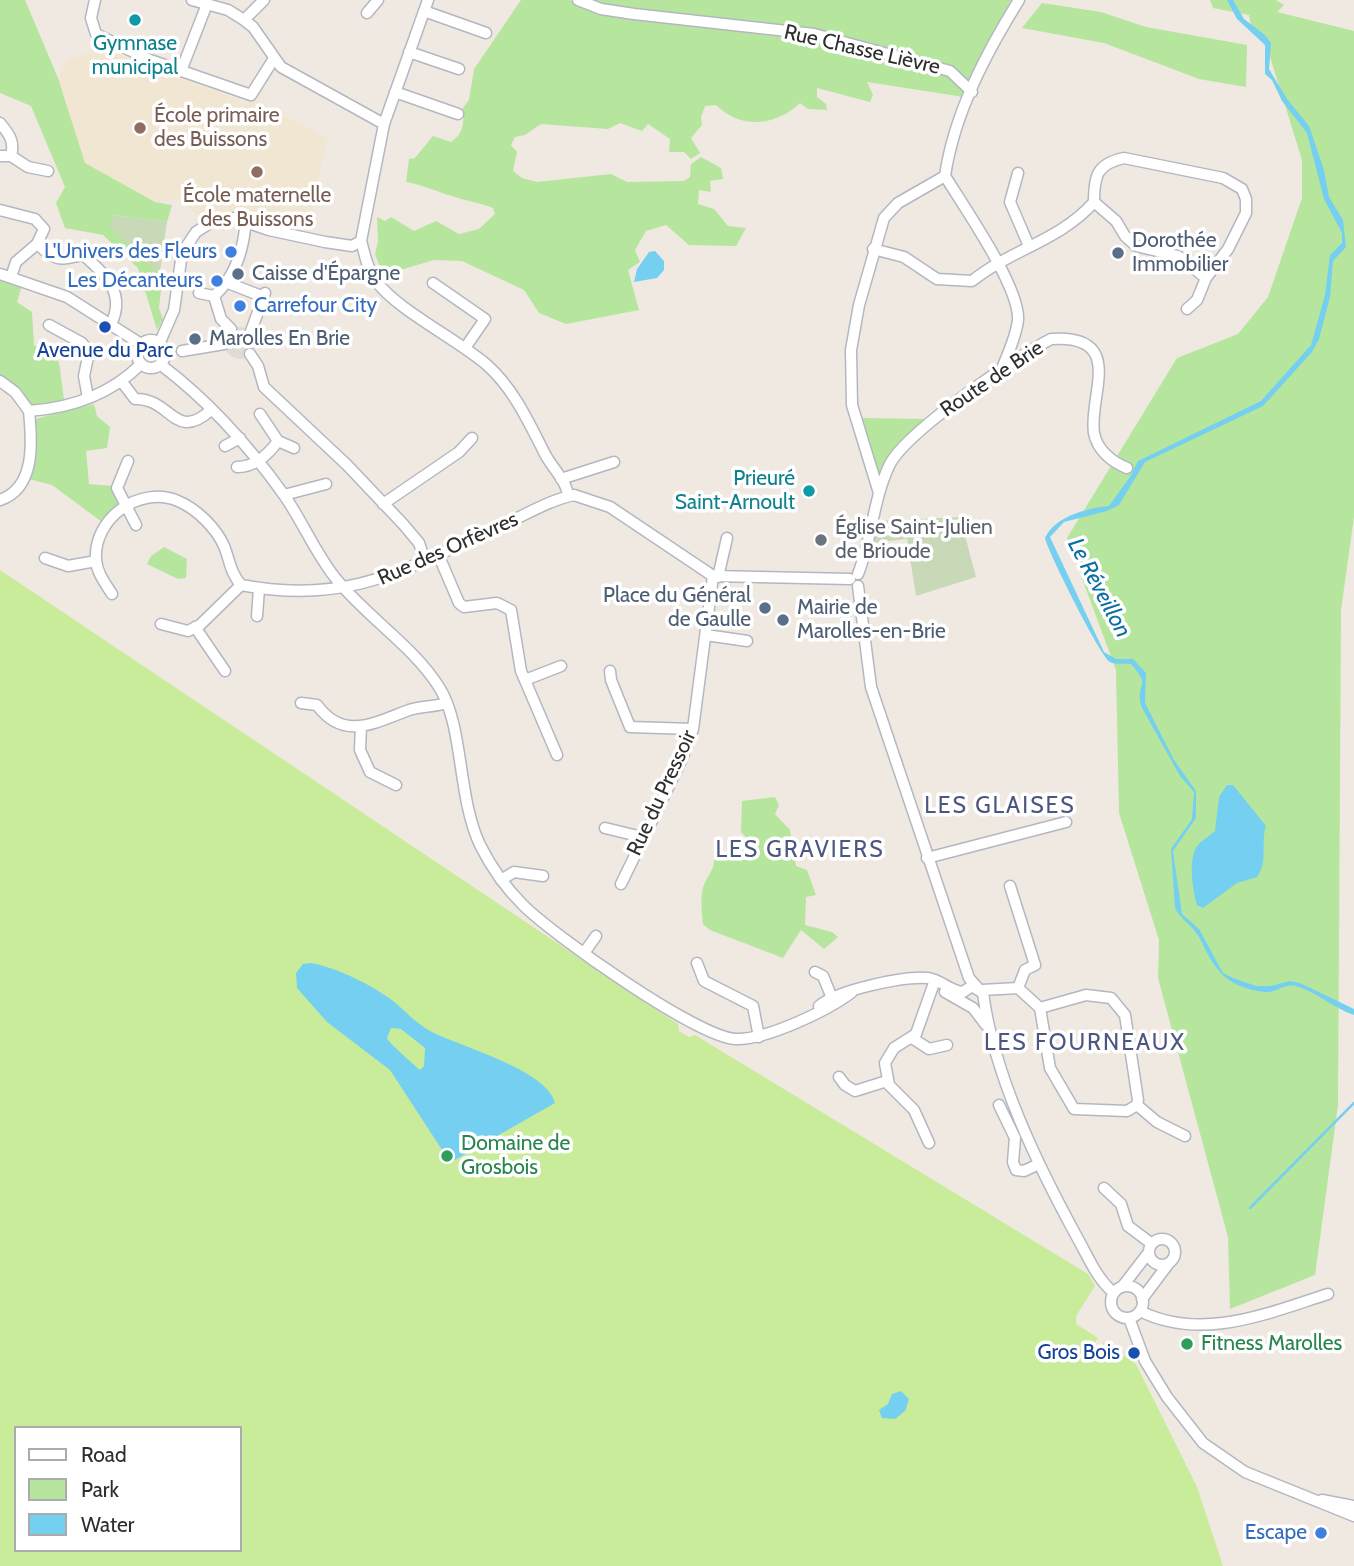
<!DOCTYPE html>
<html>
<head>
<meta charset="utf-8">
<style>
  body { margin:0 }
  #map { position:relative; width:1354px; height:1566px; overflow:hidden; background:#efe9e1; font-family:Cabin,sans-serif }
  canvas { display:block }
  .legend { position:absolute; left:14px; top:1426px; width:228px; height:126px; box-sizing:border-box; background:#fff; border:2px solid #ababab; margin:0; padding:9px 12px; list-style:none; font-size:21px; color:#2e2e2e }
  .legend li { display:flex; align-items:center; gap:14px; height:35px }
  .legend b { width:35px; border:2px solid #ababab }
</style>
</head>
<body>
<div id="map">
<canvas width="1354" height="1566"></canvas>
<ul class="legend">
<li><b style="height:9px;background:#fff"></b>Road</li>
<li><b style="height:19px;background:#b6e59e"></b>Park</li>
<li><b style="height:19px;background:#75cff0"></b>Water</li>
</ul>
</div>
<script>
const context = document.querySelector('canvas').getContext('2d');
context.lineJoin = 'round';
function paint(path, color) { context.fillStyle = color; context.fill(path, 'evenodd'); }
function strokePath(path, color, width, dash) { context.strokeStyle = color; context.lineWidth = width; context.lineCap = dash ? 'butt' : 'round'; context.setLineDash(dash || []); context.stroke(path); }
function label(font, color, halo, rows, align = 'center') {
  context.font = font + ' Cabin,sans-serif'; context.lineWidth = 7; context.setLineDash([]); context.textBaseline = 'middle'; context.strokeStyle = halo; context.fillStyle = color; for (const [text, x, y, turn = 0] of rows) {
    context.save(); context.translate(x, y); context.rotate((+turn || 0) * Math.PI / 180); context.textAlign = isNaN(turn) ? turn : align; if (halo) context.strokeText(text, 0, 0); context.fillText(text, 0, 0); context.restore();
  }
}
const education = new Path2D(`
  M104,47L140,64L146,61L163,68L164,73L238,99L242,105L252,98L327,139L306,230L271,223L242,212L196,215L179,199L155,202L85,163L58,78L66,61Z`);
const green = new Path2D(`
  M0,0H25L58,78L85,163L155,202L172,205L167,222L112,215L154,269L163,272L159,308L163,319L157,330L138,268L103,235L65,228L56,203L65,187L31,106L0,93Z
  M521,0H569L589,8L592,0H1011L989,40L964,97L867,82L873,95L870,102L817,88V97L826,104L827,110L808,109L800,103C776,126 741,130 716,105L705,106L701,117L702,125L691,138L700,153L691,159L684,152H669L670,139L648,124L642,131L620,123L608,129L541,124L525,135L515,137L511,145L517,152L513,171L522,178L537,182L611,174L627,182L684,181L690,177L691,164L701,157L721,168L723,179L710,181L711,192L699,190L698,204L714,209L728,226L746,228L736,246L689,245L666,225L646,231L635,250L640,262L628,270L639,310L566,324L539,313L524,290L462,261L434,260L383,275L375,254L378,241L377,217L385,221L391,217L414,231L436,221L459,234L479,229L495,214L493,208C480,203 468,201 455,197C437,192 424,185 406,182L409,159L415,158L433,136L451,142C464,133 464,123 463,108L469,100L474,69Z
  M1210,0H1276L1284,5L1277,12L1354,31V517L1341,610L1338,1105L1315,1275L1230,1309L1228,1237L1158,978L1159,940L1119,813L1116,670L1067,538L1177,358L1238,334L1268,297L1302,198V160L1263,34L1251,26L1249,15L1213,8Z
  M1042,3L1101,12L1146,27L1247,45L1246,87L1199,79L1104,43L1022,28Z
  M0,280L22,285L17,302L32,312L34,345L59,362L64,400L31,408L22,391L0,375Z
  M94,404L97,416L110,427L107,448L86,451L89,484L112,486L119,504L102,522L52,485L25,478L35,444V419Z
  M861,418L927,419L897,444L879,475Z
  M164,547L187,559L186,578L178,579L147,564L151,556Z
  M775,797L779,805L775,814L790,830L796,866L807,870L816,895L806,897L805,925L832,932L838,937L824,949L801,930L783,958L710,930L703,924C702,912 700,900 703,888C706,877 716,869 714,856L717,852C732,853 741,852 746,837L741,832L742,801Z`);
const cemetery = new Path2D(`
  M112,215L167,222L160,271L154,270L110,227Z
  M960,517L976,577L916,596L907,539L871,543L878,521Z`);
const pitch = new Path2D(`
  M0,570L678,1024L679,1031L689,1037L695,1035L1088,1274L1095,1286L1076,1316V1324L1098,1338L1093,1346L1099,1350L1104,1342L1136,1364L1197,1487L1223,1566H0ZM16,1428H240V1550H16Z`);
const plaza = new Path2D(`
  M224 343a16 16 0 1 1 32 0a16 16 0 1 1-32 0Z`);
const water = new Path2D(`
  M1227,0H1233L1244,19L1265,35L1271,43L1269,69L1287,99L1309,126L1324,170L1329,197L1343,220L1346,247L1333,261L1330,297L1319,339L1312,352L1263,406L1145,462L1119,505L1107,511L1064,522L1050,537L1104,652L1116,659H1133L1146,673L1145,703L1174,760L1196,791V818L1173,851L1182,914L1199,929L1223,973L1233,978L1256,986H1271L1290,981L1300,983L1354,1009V1015C1333,1008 1317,992 1296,986C1284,983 1277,993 1265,992C1224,987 1215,969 1199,937C1192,925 1181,920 1175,908L1171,849L1192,819L1194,792L1180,776L1141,706C1135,681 1153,689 1131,664C1124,663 1116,665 1110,662C1100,656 1048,552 1045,538C1055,516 1088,508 1109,506L1130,477L1138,461L1261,401L1311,345L1325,295L1330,255L1342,243V233L1324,199L1307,133L1282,101L1272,80L1265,74V45L1237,19Z
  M655,251L664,261V270L657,278L634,282L637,269L649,252Z
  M1227,785H1233L1266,826C1260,844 1269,860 1257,877L1237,883L1203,908L1197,905C1193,891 1187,858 1198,845C1202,840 1210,836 1215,831L1219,797Z
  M311,963C337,968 368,983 389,998C404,1009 416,1024 432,1032C459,1046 548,1070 555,1103L455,1160L446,1156L390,1070L327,1022L297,988L296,973L303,964ZM391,1028L401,1029L425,1048L424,1066L420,1070C414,1065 389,1043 387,1038Z
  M901,1391L909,1399L905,1411L895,1419L882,1418L879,1410L888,1404L892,1394Z`);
const stream = new Path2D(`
  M1250,1208L1354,1103`);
const minor = new Path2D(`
  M95,0L91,18L96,34L150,60L251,95L273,60
  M192,0L228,10L244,20L253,27L281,67L384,124
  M578,0L601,9L634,14L814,34L950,71L972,92
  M424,11L486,33
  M367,13L378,0
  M244,20L264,0
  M409,52L459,69
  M181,71L207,4
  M395,92L458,114
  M0,123C9,134 15,141 11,156H0
  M11,156L28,167L48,171
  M1018,173L1010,202L1029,246
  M945,176C964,207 1020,287 1018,320C1016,338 1007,355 1001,371
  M945,176C954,114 986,53 1019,0
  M1094,202L1116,221L1125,236L1136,246L1178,256L1206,278
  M0,210L35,219L44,229L37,244
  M361,241C365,254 367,270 376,281C397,310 457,339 487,365C514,389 529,423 545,454C552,468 567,481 568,496
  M361,241L384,124L428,0
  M873,249L904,257L937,279L972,281C1010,250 1061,240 1094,202C1094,177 1096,164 1124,158L1223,178L1242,189L1246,199V213L1228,249L1206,278L1197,300L1187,309
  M0,274L67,297L141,344
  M11,277L16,262L37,244C57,262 58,260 83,255C106,274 126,294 111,324
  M228,283L264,297
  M433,283L485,319L465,348
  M199,293L214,296
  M49,325L82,343L89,352L84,376L88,398
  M231,329L221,319L214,296C234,278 242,255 245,229
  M251,331L265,293
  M137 354a14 14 0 1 1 28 0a14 14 0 1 1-28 0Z
  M160,342L174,310L182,253L196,232L210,223L234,218L269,230L325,242L352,246L361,241
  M182,351L224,344
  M250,354L258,366L264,387L347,465L403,524L419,543L425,561
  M161,365C209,401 249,446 284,495C303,522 316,555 337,580C368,618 413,646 439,687C464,726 457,796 480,845C491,867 505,887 523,905C553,935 698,1038 736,1039C766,1040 829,1010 852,992
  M0,381L15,392L29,411C71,408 111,394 141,364
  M122,382L135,399C172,398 174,443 211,410
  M260,414L278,441L294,448
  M225,446L240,438
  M128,461L117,488L136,525
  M237,467C254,467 268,455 278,441
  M561,479L614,462
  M879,493L852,405L851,350L859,305L884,218L898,203L945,176
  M284,495L326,484
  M0,500C36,488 32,441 29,411
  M383,504L459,452L472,438
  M438,554L459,603L464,607L497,603L511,610L521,671L557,755
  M45,558L68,566L96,561
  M858,574C872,539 873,500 889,466C904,433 1016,357 1051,339C1127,334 1088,396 1094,433C1097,450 1112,462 1127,468
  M718,577L727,538
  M241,585C351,606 409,567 505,524C527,514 550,500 574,495L610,507L713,576L850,579
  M858,586L871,687L969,978L977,987
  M112,594C105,583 97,573 96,560C93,518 140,485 178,501C197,509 216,528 224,546C230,561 230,572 241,585
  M257,616L259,589
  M161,624L188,631L200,625L241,585
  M195,627L225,671
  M706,635L747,641
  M610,671L611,680L630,727L693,729
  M525,680L561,666
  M301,703L317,705C344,742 376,722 409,710C421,706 434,707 447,703
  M361,726L360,750L370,772L396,785
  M605,828L642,837
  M927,858L1066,822
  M501,880L514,872L543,876
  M621,884L682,759L693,729L713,576
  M1010,886L1035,965L1025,970L1018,988
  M584,953L596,936
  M697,963L704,981L753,1006L759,1037
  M815,972L823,976L834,1003
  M982,990L1018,988L1040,1008
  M945,992L973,1008L986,1025
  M963,992L972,986L983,993C994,1076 1038,1166 1078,1239C1088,1257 1097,1279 1114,1293
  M1086,995L1111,998L1125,1015L1138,1100L1137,1105L1127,1111L1074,1109L1050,1068L1040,1008Z
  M819,1006C837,990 904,976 928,978C941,980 950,991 963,992
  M912,1038L929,1049L947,1045
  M839,1077L845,1085L855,1091L887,1081
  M999,1105L1015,1138L1013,1162L1016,1170L1024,1171L1039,1164
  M1137,1105L1157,1122L1185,1136
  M929,1143L914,1110L889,1085L885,1063L894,1048L916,1034L935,980
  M1104,1188L1121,1204L1128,1226L1152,1244
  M1149 1252a13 13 0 1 1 26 0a13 13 0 1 1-26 0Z
  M1111 1302a16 16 0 1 1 32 0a16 16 0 1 1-32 0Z
  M1122,1287L1149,1252
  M1142,1299L1169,1263
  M1140,1311C1202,1342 1268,1313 1328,1294
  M1129,1318L1145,1361L1167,1397L1203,1443L1245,1472L1354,1516
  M1322,1500L1354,1506`);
const markers = [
  [135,20,7,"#0f9aa8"],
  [140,128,7,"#8d6e63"],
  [257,172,7,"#8d6e63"],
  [231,252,7,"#3f7fe0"],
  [1118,253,7,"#5c6f8a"],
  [238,274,7,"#5c6f8a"],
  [217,281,7,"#3f7fe0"],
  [240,306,7,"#3f7fe0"],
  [105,327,7,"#1a4fb4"],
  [195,339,7,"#5c6f8a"],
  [809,491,7,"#0f9aa8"],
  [821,540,7,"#6b7280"],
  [765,608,7,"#5c6f8a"],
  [783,620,7,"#5c6f8a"],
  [447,1156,7,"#2e9e5b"],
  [1187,1344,7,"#2e9e5b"],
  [1134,1353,7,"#1a4fb4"],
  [1321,1533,7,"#3f7fe0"]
];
const cultureNames = [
  ["Gymnase",135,44],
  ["municipal",135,68],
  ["Prieuré",795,479,"right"],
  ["Saint-Arnoult",795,503,"right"]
];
const streetNames = [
  ["Rue Chasse Lièvre",862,50,13],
  ["Route de Brie",992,379,-34],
  ["Rue des Orfèvres",448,549,-24],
  ["Rue du Pressoir",662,793,-65]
];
const educationNames = [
  ["École primaire",154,116],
  ["des Buissons",154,140],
  ["École maternelle",257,196,"center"],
  ["des Buissons",257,220,"center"]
];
const serviceNames = [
  ["Dorothée",1132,241],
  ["Immobilier",1132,265],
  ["Caisse d'Épargne",252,274],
  ["Marolles En Brie",209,339],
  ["Place du Général",751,596,"right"],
  ["de Gaulle",751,620,"right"],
  ["Mairie de",797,608],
  ["Marolles-en-Brie",797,632]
];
const shopNames = [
  ["L'Univers des Fleurs",217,252],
  ["Les Décanteurs",203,281],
  ["Carrefour City",254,306,"left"],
  ["Escape",1307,1533]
];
const transitNames = [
  ["Avenue du Parc",105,351],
  ["Gros Bois",1120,1353,"right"]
];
const worshipNames = [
  ["Église Saint-Julien",835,528],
  ["de Brioude",835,552]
];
const leisureNames = [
  ["Domaine de",461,1144],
  ["Grosbois",461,1168],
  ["Fitness Marolles",1201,1344]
];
const waterNames = [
  ["Le Réveillon",1099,588,62]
];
const neighbourhoodNames = [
  ["LES GLAISES",1000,806],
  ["LES GRAVIERS",800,850],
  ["LES FOURNEAUX",1085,1043]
];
paint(education, '#f0e6d1');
paint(green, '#b6e59e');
paint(cemetery, '#c8d9b8');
paint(pitch, '#c9ec9a');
paint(plaza, '#dfdcd8');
paint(water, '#75cff0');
strokePath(stream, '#75cff0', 2.5);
strokePath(minor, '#b4b7c1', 13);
strokePath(minor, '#fff', 10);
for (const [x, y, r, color] of markers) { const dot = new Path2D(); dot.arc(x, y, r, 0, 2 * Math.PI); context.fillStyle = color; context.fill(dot); strokePath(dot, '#fff', 2.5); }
label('21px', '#0d838f', '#fff', cultureNames);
label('21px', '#2e2e2e', '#fff', streetNames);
label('21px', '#785e54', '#fff', educationNames, 'left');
label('21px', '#4e5e75', '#fff', serviceNames, 'left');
label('21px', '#366cbe', '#fff', shopNames, 'right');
label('21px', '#164399', '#fff', transitNames);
label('21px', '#5b616d', '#fff', worshipNames, 'left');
label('21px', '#27864d', '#fff', leisureNames, 'left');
label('italic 23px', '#0d6fa3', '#fff', waterNames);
context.letterSpacing = '2px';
label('23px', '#4d5680', '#fff', neighbourhoodNames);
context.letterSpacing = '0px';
</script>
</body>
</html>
